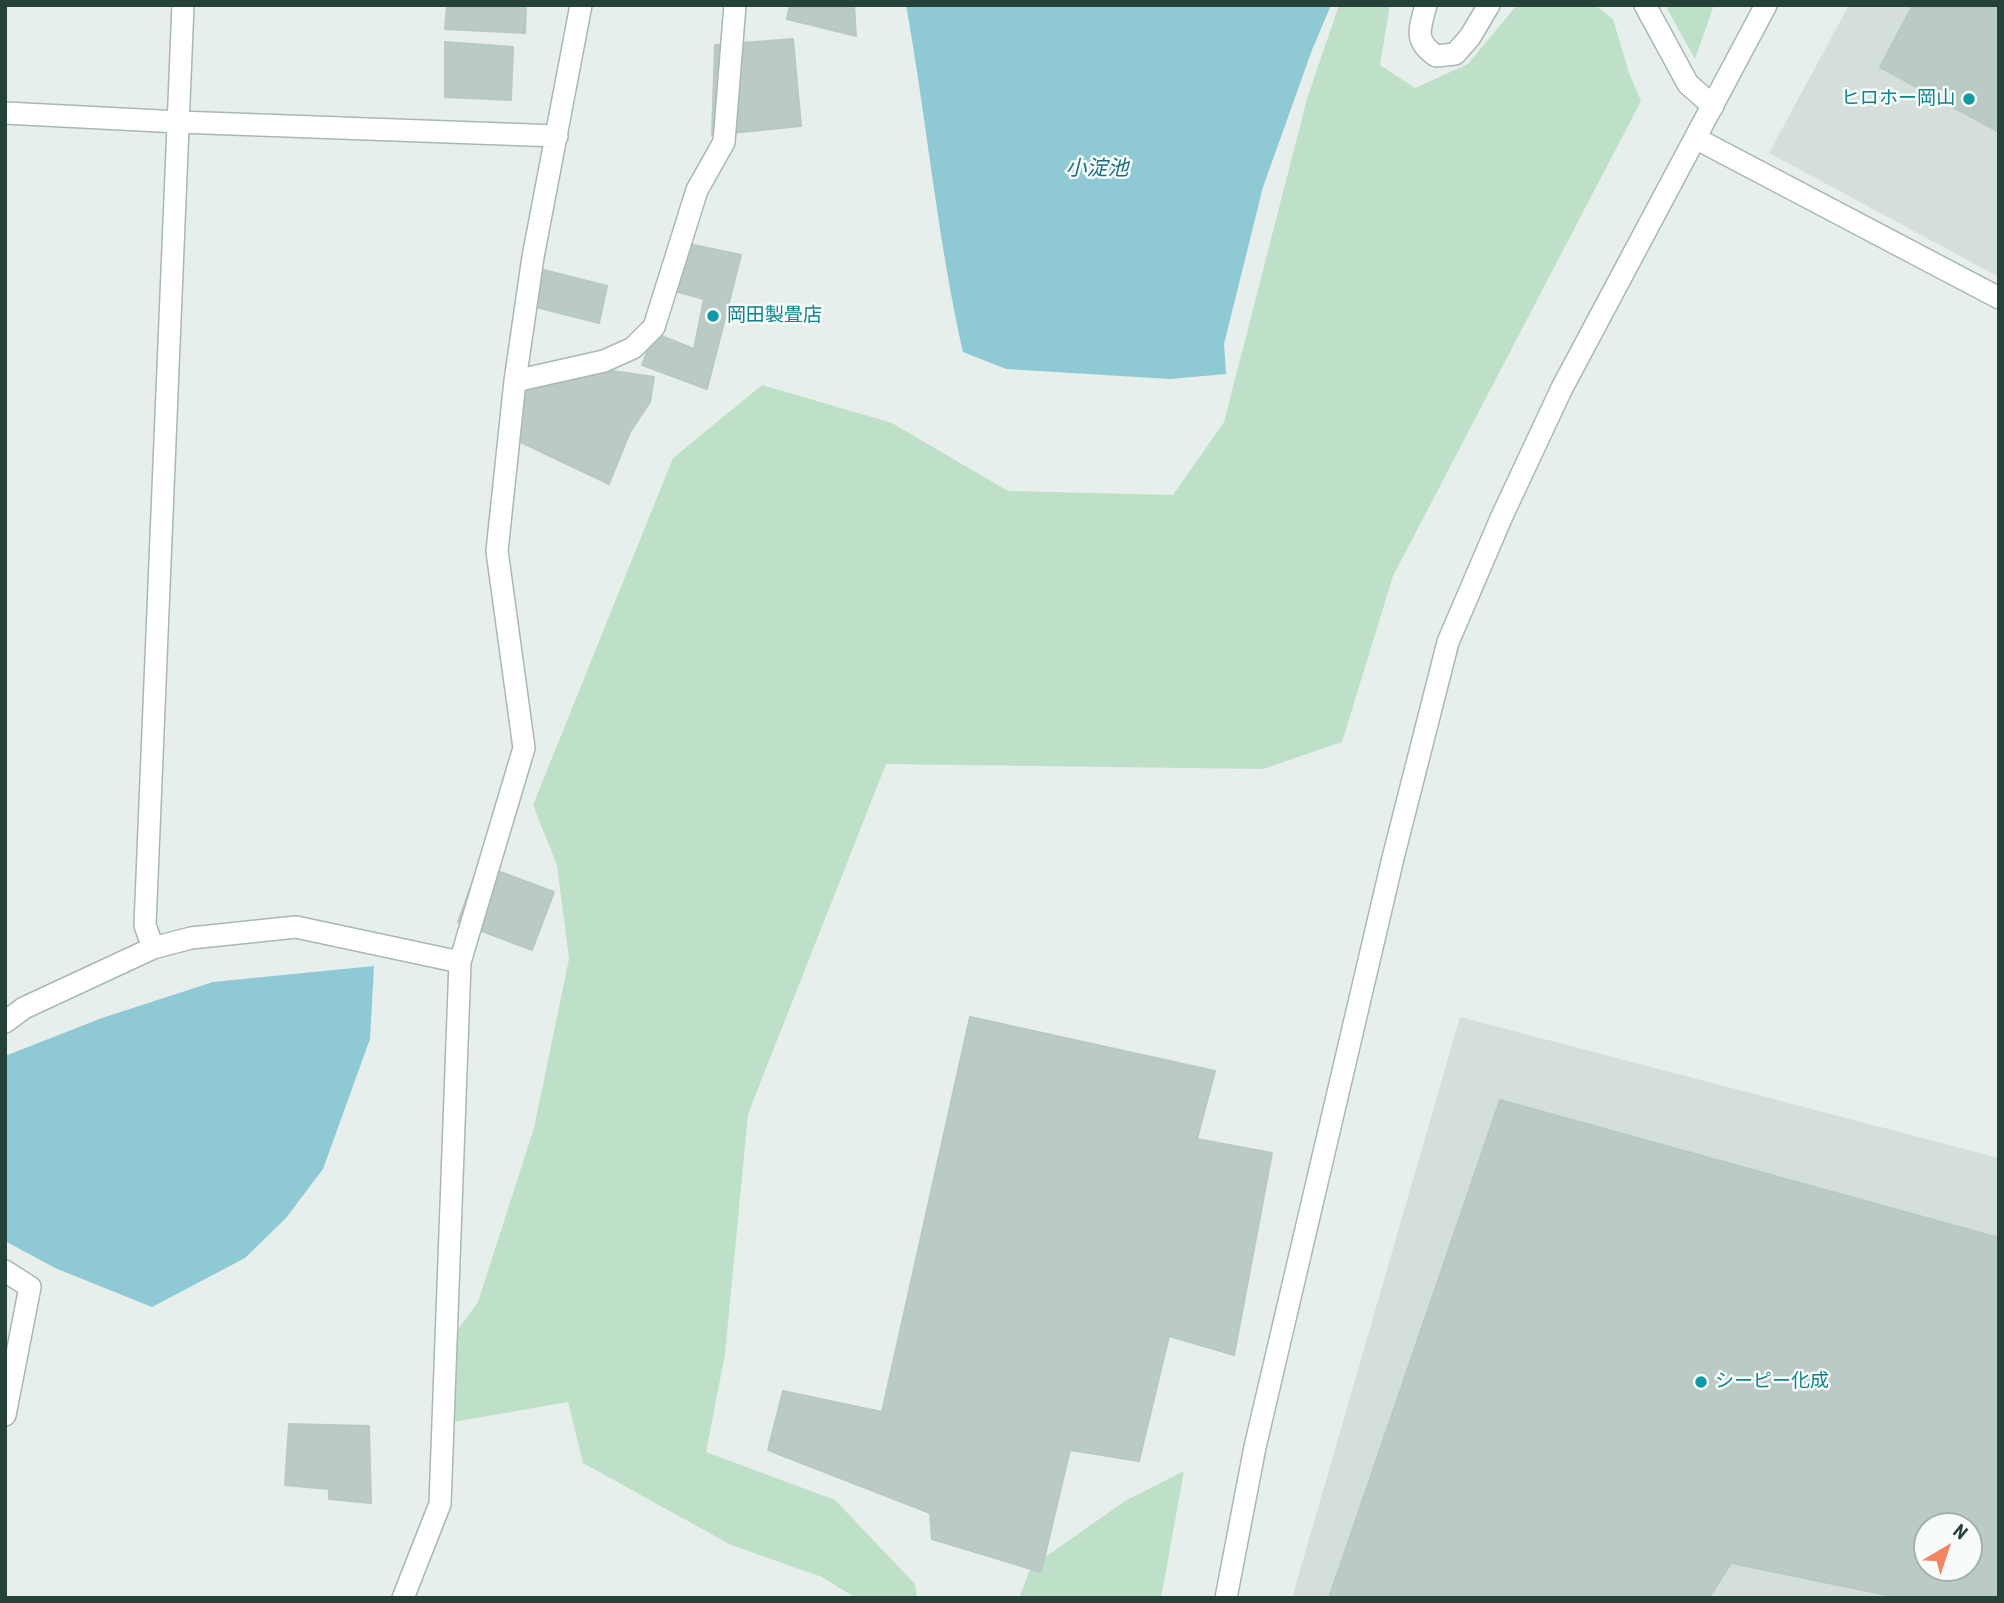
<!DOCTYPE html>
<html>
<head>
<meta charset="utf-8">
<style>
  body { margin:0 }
  #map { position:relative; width:2004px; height:1603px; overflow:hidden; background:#e6efeb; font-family:"Roboto Condensed",sans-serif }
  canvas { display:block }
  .frame { position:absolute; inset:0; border:7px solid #24423a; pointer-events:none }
  .north { position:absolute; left:1913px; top:1512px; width:70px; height:70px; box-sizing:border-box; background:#f7fbf9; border:2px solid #a3b1ad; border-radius:50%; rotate:39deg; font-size:19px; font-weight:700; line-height:28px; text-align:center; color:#24423a }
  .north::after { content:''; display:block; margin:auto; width:24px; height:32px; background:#f4845f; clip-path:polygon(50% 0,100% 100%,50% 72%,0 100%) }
</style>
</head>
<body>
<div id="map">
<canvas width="2004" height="1603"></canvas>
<div class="frame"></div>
<div class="north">N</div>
</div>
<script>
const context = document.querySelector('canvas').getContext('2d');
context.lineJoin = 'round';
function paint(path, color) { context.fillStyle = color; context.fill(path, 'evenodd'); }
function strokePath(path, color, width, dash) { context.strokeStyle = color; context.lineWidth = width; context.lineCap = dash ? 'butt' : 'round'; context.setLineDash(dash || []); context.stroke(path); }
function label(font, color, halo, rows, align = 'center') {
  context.font = font + ' "Roboto Condensed","Noto Sans JP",sans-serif'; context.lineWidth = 5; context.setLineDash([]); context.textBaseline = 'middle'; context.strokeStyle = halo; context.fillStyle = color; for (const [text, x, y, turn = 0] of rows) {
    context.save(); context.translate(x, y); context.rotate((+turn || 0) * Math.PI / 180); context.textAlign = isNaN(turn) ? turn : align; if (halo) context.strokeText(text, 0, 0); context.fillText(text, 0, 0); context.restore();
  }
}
const built = new Path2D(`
  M1849,5H1999V277L1769,153Z
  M1460,1017L1999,1158V1598H1292ZM1927,1526H1969V1568H1927Z`);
const green = new Path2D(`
  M1339,5H1390L1380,65L1415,88L1468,64L1517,5H1595L1613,19L1629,73L1641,101L1393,576L1342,742L1263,769L886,764L748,1114L725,1354L706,1452L835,1500L915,1584L917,1598H856L822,1577L731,1545L583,1463L568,1402L453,1422L443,1350L478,1302L534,1128L569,959L557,865L533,805L673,458L762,385L892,423L1008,491L1173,495L1224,422L1307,99Z
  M1666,5H1714L1695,59L1669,12Z
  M1184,1471L1161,1598H1019L1031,1567L1125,1501Z`);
const water = new Path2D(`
  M906,5H1331L1312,50L1263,187L1224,344L1226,374L1170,379L1006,369L963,352C937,237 927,121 906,5Z
  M374,966L370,1039L323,1169L286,1218L245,1258L152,1307L55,1268L5,1241V1056L102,1018L213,982Z`);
const building = new Path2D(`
  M447,5H526L525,33L445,29Z
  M790,5H854L856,36L787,19Z
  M1913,5H1999V132L1880,67Z
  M793,39L801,126L712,135L715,45Z
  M445,42L513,47L511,100L445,97Z
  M675,241L741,255L707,389L642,365L654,333L694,349L704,299L667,289Z
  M528,266L607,286L599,323L520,303Z
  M606,370L654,377L650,402L630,432L609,484L510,437L527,384Z
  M479,864L554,892L532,950L458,922Z
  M970,1017L1215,1071L1197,1139L1272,1153L1234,1355L1169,1336L1139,1461L1070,1450L1041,1572L932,1539L930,1513L768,1450L783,1391L882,1412Z
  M1500,1100L1999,1238V1598H1901L1731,1563L1709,1598H1329ZM1927,1526H1969V1568H1927Z
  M289,1424L369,1426L371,1503L329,1499V1489L285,1485Z`);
const minor = new Path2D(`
  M1426,5C1420,29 1413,40 1436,56L1455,54L1470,37L1489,5
  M1645,5L1688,84L1713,106
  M5,113L179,122L557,136
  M1697,139L1999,298
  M515,381L604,361L633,348L654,327L697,190L724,142L735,5
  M153,948L145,925L183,5
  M5,1022L24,1008L153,948L191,938L296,927L460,962
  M5,1271L30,1287L5,1415
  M403,1598L440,1504L460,962L524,748L497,551L515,381L533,257L581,5`);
const tertiary = new Path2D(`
  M1226,1598L1255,1447L1393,858L1448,642L1502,516L1562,388L1766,5`);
const markers = [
  [1969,99,7,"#0f9aa8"],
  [713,316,7,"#0f9aa8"],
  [1701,1382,7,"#0f9aa8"]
];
const cultureNames = [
  ["ヒロホー岡山",1955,99,"right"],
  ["岡田製畳店",727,316],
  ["シーピー化成",1715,1382]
];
const waterNames = [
  ["小淀池",1097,170]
];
paint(built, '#d4dfda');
paint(green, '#bfe0c8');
paint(water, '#8ec9d4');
paint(building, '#bbcac4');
strokePath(building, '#b8c9c2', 2);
strokePath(minor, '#a8b8b2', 24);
strokePath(tertiary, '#a8b8b2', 24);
strokePath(minor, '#fff', 21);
strokePath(tertiary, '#fff', 21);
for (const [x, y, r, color] of markers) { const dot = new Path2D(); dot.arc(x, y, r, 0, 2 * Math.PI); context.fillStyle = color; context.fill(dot); strokePath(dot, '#f7fbf9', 2.5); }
label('19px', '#0d838f', '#f7fbf9', cultureNames, 'left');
label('italic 21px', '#1c6f80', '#f7fbf9', waterNames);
</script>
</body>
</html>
